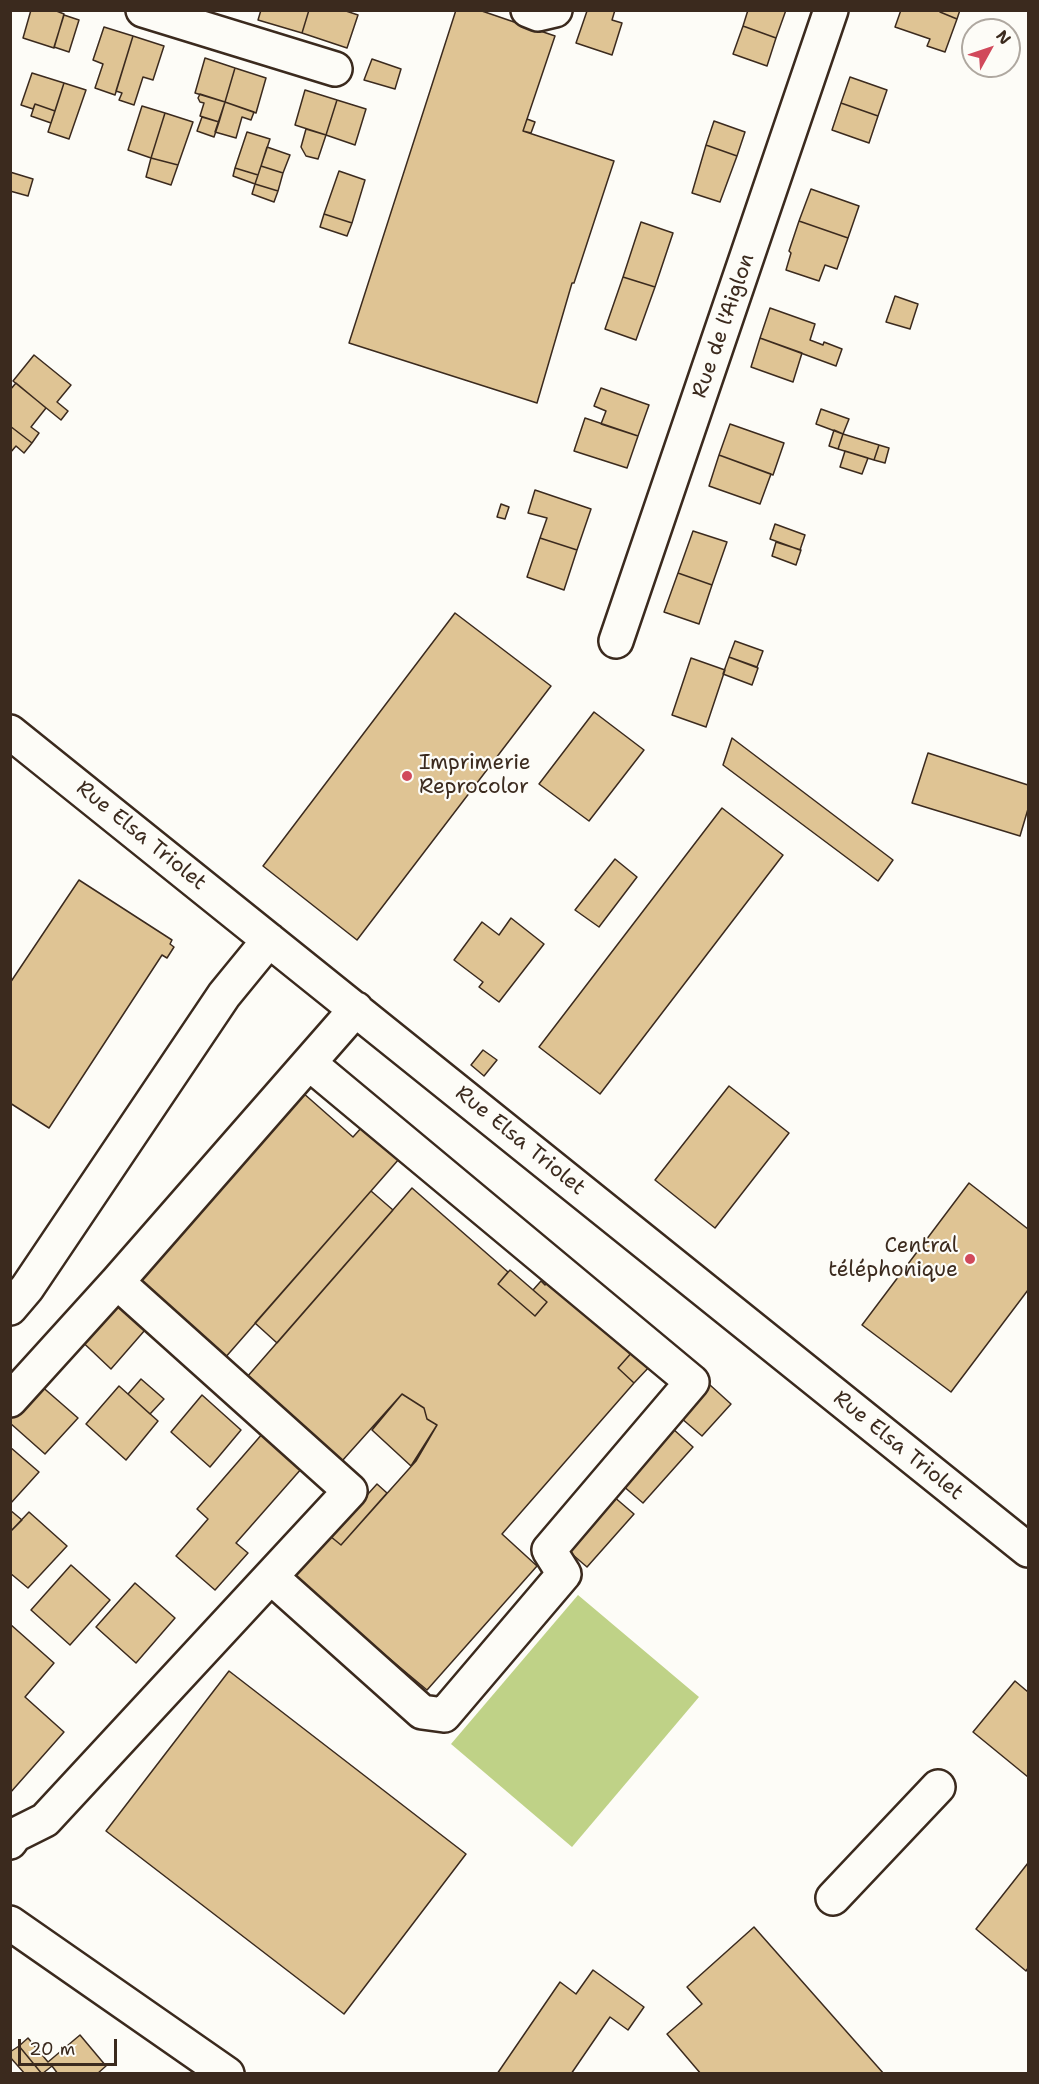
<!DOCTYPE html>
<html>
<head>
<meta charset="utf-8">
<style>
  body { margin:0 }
  #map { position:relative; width:1039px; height:2084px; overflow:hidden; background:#fdfcf7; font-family:"Shantell Sans",sans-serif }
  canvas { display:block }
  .frame { position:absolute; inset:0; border:12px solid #3b2a1e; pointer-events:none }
  .north { position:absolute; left:961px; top:18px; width:60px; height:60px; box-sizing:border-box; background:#fdfcf7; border:2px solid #afa8a0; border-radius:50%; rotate:50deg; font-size:16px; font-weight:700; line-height:24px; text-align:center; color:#3b2a1e }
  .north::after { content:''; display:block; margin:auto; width:21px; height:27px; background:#d1495b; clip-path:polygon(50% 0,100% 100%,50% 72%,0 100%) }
  .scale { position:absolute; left:18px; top:2039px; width:99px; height:27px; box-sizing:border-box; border:3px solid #3b2a1e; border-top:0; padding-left:8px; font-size:18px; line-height:21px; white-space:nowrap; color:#3b2a1e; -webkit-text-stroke:4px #fdfcf7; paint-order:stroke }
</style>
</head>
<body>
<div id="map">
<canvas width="1039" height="2084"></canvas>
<div class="frame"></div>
<div class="north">N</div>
<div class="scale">20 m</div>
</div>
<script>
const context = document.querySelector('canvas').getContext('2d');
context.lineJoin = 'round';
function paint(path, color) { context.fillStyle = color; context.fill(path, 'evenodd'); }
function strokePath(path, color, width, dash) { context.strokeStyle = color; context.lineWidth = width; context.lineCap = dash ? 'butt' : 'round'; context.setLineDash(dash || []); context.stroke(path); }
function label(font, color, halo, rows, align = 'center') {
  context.font = font + ' "Shantell Sans",sans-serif'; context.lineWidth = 4.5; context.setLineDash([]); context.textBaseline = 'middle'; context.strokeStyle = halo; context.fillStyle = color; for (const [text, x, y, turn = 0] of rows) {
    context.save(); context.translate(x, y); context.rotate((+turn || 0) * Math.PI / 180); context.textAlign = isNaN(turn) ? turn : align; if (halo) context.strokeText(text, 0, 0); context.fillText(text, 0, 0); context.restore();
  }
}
const green = new Path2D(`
  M578,1595L699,1697L572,1847L451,1744Z`);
const building = new Path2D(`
  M31,10H54L64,14L54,48L23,38Z
  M261,10H309L302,33L258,20Z
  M309,10H343L358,15L347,48L302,33Z
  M456,10H479L555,36L523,131L614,161L574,283H572L537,403L349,343Z
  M584,10H615L612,20L622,23L612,55L576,43L587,11Z
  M748,10H786L776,38L743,26Z
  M901,10H940V12L957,19L945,52L927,46L930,39L895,27Z
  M940,10H960L957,19L940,12Z
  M64,15L79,20L69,52L54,47Z
  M743,26L776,38L767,66L733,54Z
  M104,27L133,36L115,95L95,88L103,64L93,60Z
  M133,36L164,46L153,80L143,77L134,105L119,100L122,93L116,91Z
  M205,58L235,68L225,102L195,93Z
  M372,59L401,69L395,89L364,80Z
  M235,68L266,78L256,113L225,102Z
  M32,73L64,83L55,111L35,104L33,109L21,105Z
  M850,77L887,90L878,116L841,103Z
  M64,83L86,90L69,139L48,132Z
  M305,90L337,100L326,135L295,125Z
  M200,94L225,102L219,122L200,116L204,103L200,102L198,98Z
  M337,100L366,109L355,145L326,135Z
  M225,102L254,112L251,120L242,117L236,138L215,132Z
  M841,103L878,116L869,143L832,130Z
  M35,104L55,111L51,123L31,116Z
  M142,106L165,113L151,158L128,150Z
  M165,113L193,122L178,165L151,158Z
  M202,117L219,122L214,137L197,131Z
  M527,119L535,122L531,133L523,131Z
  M714,121L745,132L737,156L706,145Z
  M306,129L326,135L318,159L306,156L301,147Z
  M247,132L270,139L258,175L235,168Z
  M706,145L737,156L720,202L692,193Z
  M267,147L290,155L283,173L261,166Z
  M151,158L178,165L171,185L146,177Z
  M261,166L283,173L278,191L255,184Z
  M235,168L258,175L255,184L233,176Z
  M339,171L365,180L352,223L324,214Z
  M10,172L33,179L28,196L10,191Z
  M255,184L278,191L274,202L252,194Z
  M811,189L859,206L848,238L799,221Z
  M324,214L352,223L347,236L320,227Z
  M799,221L848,238L837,269L825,265L819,281L786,270L791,253L789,251Z
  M641,222L673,233L655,287L623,277Z
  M623,277L655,287L636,340L605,329Z
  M895,296L918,304L910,329L886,322Z
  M770,308L815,324L810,340L823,345L824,342L842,349L836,366L760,338Z
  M760,338L802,353L793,382L751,367Z
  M34,355L71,385L57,402L68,411L61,420L13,381Z
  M16,383L46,408L31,427L39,433L32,443L10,426V390Z
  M601,388L649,405L638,436L601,424L606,411L594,406Z
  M821,409L849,419L843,434L816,424Z
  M585,418L638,436L627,468L574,451Z
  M730,424L784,443L773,475L719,455Z
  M10,426L32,443L24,453L16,446L10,453Z
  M834,430L843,434L838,449L829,446Z
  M843,434L879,445L874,460L838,449Z
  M879,445L889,448L885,463L874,460Z
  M845,451L868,458L862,474L840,467Z
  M719,455L771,474L760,504L709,486Z
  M535,490L591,509L577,550L540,538L547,518L528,513Z
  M501,504L509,507L505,519L497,517Z
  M775,524L805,535L800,550L770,539Z
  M693,531L727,542L712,585L678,573Z
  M540,538L577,550L564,590L527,577Z
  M776,542L801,550L796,565L772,556Z
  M678,573L712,585L699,624L664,612Z
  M455,613L551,686L357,940L263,866Z
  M735,641L763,651L757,667L729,657Z
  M729,657L758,668L752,685L723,674Z
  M691,658L725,670L706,727L672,715Z
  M594,712L644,750L589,821L539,784Z
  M732,738L893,860L878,881L723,765Z
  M928,753L1028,785V809L1020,836L912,803Z
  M722,808L783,855L600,1094L539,1047Z
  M615,859L637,877L599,927L575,910Z
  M79,880L172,940L170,944L174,947L167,958L162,955L49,1128L10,1103V983Z
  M511,918L544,944L499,1002L479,987L483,982L454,960L482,922L499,935Z
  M483,1050L497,1060L484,1076L471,1065Z
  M294,1085L353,1137L362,1127L399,1159L224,1359L129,1274Z
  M729,1086L789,1133L715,1228L655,1180Z
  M969,1183L1028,1229V1290L951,1392L862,1325Z
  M412,1188L508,1272L498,1284L535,1316L547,1302L533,1290L541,1281L545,1285L552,1278L634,1350L618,1368L634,1383L502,1534L537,1566L427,1690L293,1578L330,1536L341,1545L416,1461L437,1425L427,1419L424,1408L402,1394L342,1461L247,1377Z
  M371,1191L393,1210L277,1343L255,1323Z
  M510,1270L547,1302L535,1316L498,1284Z
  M106,1296L145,1330L111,1369L73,1333Z
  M634,1350L651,1365L634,1383L618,1368Z
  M141,1379L164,1399L150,1414L128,1394Z
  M39,1384L78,1418L45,1454L10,1423V1417Z
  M710,1385L731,1404L702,1436L681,1418Z
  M119,1386L158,1421L126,1460L86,1424Z
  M402,1394L424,1408L427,1419L437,1425L411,1466L372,1430Z
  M202,1395L241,1430L210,1467L171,1432Z
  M672,1428L693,1447L643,1503L622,1485Z
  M263,1433L302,1468L236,1543L248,1553L215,1590L176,1556L208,1519L197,1509Z
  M10,1447L39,1472L10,1504Z
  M377,1484L387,1493L341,1545L330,1536Z
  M613,1496L634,1514L587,1567L566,1549Z
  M10,1510L22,1520L10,1532Z
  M29,1512L67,1546L28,1588L10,1573V1532Z
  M71,1565L110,1600L70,1645L31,1610Z
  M135,1583L175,1618L136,1663L96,1627Z
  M10,1624L54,1663L25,1697L64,1732L10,1793Z
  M229,1671L466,1854L344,2014L106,1831Z
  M1015,1681L1028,1692V1777L973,1732Z
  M1028,1863V1968L1026,1971L976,1929Z
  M754,1927L884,2074H701L667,2034L702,2004L687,1987Z
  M593,1970L644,2007L628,2030L610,2017L571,2074H497L560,1982L576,1994Z
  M80,2035L106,2066L97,2074H58L52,2066L42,2074L19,2046L28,2038L48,2062Z
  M19,2046L42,2074H25L10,2057V2052Z`);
const minor = new Path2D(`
  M143,10L335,69
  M528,10L538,14L555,10
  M616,641L831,10
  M10,732L1028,1550
  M117,1282L356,1009
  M10,1308L27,1288L224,995L269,940
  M10,1400L117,1282L350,1491L45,1820L15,1835L10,1842
  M271,1577L422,1712L444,1715L564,1574L549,1550L692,1382L309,1063
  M833,1898L938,1787
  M10,1923L227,2074`);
const markers = [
  [407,776,6,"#d1495b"],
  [970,1259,6,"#d1495b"]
];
const streetNames = [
  ["Rue de l'Aiglon",724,326,-71],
  ["Rue Elsa Triolet",141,836,39],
  ["Rue Elsa Triolet",520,1141,39],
  ["Rue Elsa Triolet",898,1446,39]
];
const poiNames = [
  ["Imprimerie",419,764],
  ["Reprocolor",419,788],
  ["Central",958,1247,"right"],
  ["téléphonique",958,1271,"right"]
];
paint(green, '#bfd287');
paint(building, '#dfc494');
strokePath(building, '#3b2a1e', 1.5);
strokePath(minor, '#3b2a1e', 38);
strokePath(minor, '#fdfcf7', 33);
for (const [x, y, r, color] of markers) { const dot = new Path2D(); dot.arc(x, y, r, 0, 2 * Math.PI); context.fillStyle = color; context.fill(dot); strokePath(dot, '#fdfcf7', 2); }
label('21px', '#3b2a1e', '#fdfcf7', streetNames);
label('21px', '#3b2a1e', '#fdfcf7', poiNames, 'left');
</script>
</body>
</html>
